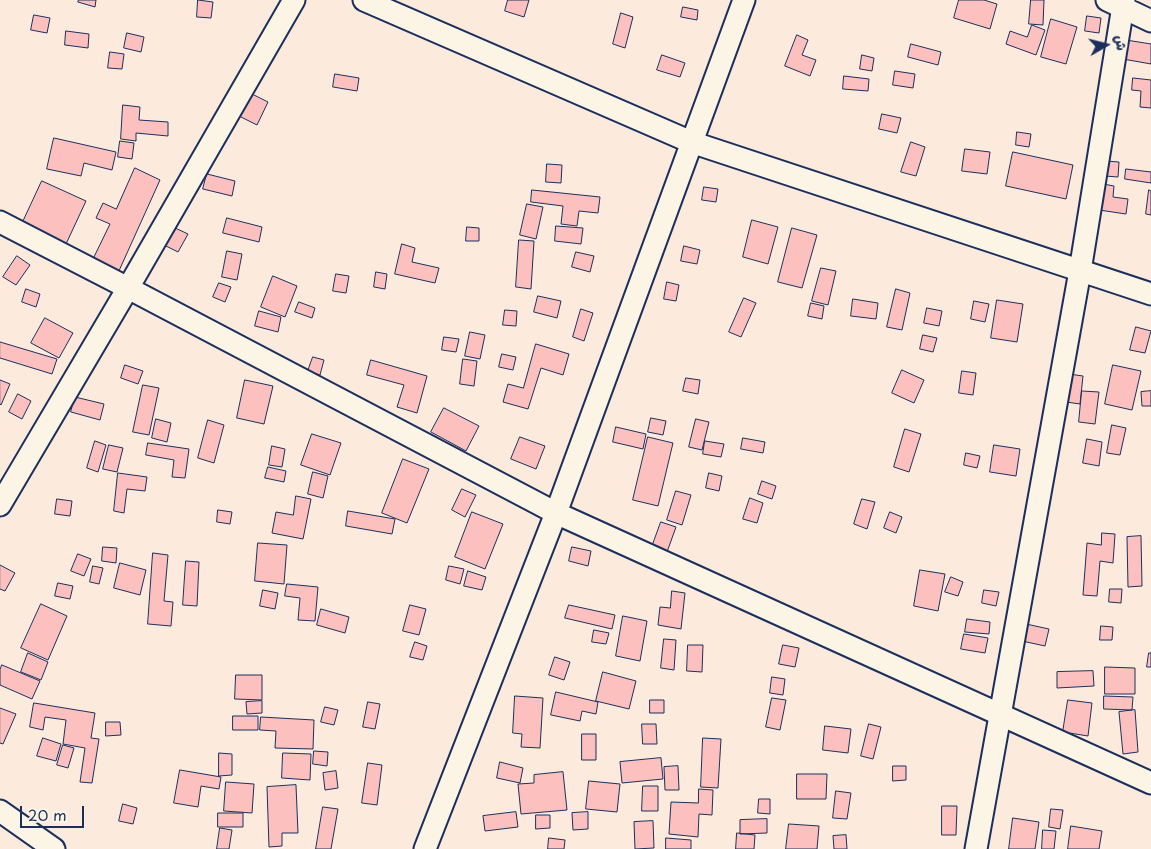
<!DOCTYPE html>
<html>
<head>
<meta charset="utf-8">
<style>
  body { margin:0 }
  #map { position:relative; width:1151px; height:849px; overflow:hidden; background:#fceadd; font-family:"Playpen Sans","Playpen Sans Arabic",sans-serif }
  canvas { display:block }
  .north { position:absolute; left:1081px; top:20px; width:50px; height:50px; -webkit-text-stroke:4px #fcf5e5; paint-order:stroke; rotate:82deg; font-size:14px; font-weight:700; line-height:20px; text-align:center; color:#1b2f5e }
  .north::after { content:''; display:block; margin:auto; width:18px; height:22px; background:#1b2f5e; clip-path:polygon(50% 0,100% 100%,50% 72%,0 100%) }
  .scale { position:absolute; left:20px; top:806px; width:64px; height:22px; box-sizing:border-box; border:2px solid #1b2f5e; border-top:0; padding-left:6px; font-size:15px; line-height:18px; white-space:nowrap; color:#1b2f5e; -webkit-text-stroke:4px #fcf5e5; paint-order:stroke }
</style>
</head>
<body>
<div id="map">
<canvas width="1151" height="849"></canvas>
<div class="north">ش</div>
<div class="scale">20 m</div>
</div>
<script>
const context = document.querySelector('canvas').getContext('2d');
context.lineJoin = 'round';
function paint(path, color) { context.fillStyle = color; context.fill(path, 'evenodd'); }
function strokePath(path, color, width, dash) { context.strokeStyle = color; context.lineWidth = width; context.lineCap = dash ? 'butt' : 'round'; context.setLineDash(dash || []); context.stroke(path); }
const building = new Path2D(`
  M79,0H96L95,7L78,2Z
  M198,0L213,2L211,18L197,17Z
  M508,0H529L524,17L505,11Z
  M959,0H984L997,4L990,29L954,18Z
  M1031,0H1044L1043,25L1029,24Z
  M683,7L698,10L697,20L681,17Z
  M621,13L633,17L625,48L613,44Z
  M34,15L50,18L47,33L31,30Z
  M1087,16L1101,18L1099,33L1085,31Z
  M1051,19L1077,27L1066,64L1041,57Z
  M1032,25L1045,30L1036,55L1006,44L1010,31L1027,37Z
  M66,31L89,34L88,48L65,45Z
  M127,33L144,37L141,52L124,48Z
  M797,35L808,40L802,55L816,60L810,76L785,66Z
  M1126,40L1151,44V64L1123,59Z
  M911,44L941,52L938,65L908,57Z
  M110,52L124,54L122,69L108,68Z
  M662,55L685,63L680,77L657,70Z
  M862,55L874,58L872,71L860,69Z
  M895,71L915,74L913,88L893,85Z
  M335,74L359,78L357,91L333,87Z
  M844,76L869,79L868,91L843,89Z
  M1133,78L1151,80V108L1140,107L1141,91L1132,90Z
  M250,93L268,102L257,125L239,116Z
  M123,105L140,107L139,120L168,122V136L136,133V141L121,139Z
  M882,114L901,118L897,133L879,129Z
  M1017,132L1031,134L1029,147L1016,145Z
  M54,138L116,152L112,170L84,163L81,176L47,169Z
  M120,141L134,143L132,159L118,157Z
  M911,142L925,147L916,176L901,172Z
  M965,149L990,152L987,174L962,171Z
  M1013,152L1073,165L1066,199L1006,186Z
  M1106,161L1119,162L1118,177L1105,176Z
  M547,164L562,165L561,183L546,182Z
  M135,168L160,180L118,273L92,261L110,224L96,218L103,203L116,209Z
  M1126,169L1151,172V183L1125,179Z
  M207,174L235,181L232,196L203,189Z
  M42,181L86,201L66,244L22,224Z
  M1103,184L1114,186L1113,197L1128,199L1126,214L1099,210Z
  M704,187L718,189L716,202L702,200Z
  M532,190L600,197L598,213L579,211L577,226L561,224L563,206L531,202Z
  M1149,190L1151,191V215L1146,214Z
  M527,204L543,207L536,239L520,235Z
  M227,218L262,227L259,242L223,233Z
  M752,220L778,227L768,264L743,257Z
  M556,226L583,228L581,244L555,241Z
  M173,227L188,234L178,252L164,245Z
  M467,227L479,228V241H466Z
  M792,228L817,235L802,288L778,282Z
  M519,240L534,241L531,289L516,287Z
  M402,244L415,248L412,262L439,268L435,283L395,274Z
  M684,246L700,250L697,264L681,261Z
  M227,251L242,254L237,280L222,277Z
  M576,252L594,256L590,272L572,267Z
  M17,256L30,265L16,285L3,277Z
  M821,268L836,271L828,305L812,301Z
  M376,272L387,274L385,289L374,287Z
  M336,274L349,276L346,293L333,291Z
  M273,276L297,286L285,317L261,307Z
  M667,282L679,285L676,301L664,299Z
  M219,283L231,287L225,302L213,297Z
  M26,289L40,294L36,307L22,302Z
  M896,289L910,293L902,330L887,327Z
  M538,296L561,301L557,318L534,312Z
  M744,298L756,303L741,337L729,332Z
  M853,299L878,303L876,319L851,316Z
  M997,300L1023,304L1017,342L991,338Z
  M974,301L989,304L985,322L971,319Z
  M299,302L315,308L312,318L295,312Z
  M811,303L824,306L822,319L808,316Z
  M927,308L942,311L939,326L924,323Z
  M581,309L593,313L584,341L573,337Z
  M505,310L517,311L516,326L503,325Z
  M259,311L281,317L278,332L255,326Z
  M45,318L73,333L59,358L31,343Z
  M1136,327L1151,331L1145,353L1130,350Z
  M470,332L485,335L480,359L465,356Z
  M923,335L937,338L933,352L920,349Z
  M444,337L459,339L456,352L442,350Z
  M0,342L57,359L52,374L0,358Z
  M536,344L569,354L563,375L541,368L528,409L503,402L508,384L523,388Z
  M502,354L516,357L513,370L499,367Z
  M313,357L324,360L320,375L308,371Z
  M463,359L477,361L474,386L460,384Z
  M371,360L427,376L417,413L397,407L404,385L367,375Z
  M125,365L143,371L138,384L121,378Z
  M1113,365L1141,371L1132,410L1105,404Z
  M902,370L924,380L914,403L892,393Z
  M962,371L976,373L973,395L959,393Z
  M1069,374L1083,376L1080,404L1066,402Z
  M686,378L700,380L698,394L683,391Z
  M0,380L10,384L1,405L0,404Z
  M245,380L273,386L264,424L237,418Z
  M143,385L159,388L149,435L133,432Z
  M1082,391L1099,392L1095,424L1079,422Z
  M1151,391V406H1142L1141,392Z
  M18,394L31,401L22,419L9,412Z
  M75,397L104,404L100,420L71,412Z
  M444,408L479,426L466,451L431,432Z
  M651,418L666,421L663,435L648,432Z
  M156,419L171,423L167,442L152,438Z
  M696,419L709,422L702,450L689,447Z
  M208,420L224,425L214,463L198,458Z
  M1112,425L1126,428L1120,455L1107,453Z
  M616,427L646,434L643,449L613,442Z
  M905,429L921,434L909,472L894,467Z
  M312,434L341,443L330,475L301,465Z
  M520,437L545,446L536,469L511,459Z
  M648,437L673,443L658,506L633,500Z
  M743,438L765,442L763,453L741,449Z
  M1087,439L1102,442L1099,466L1083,463Z
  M95,441L106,445L98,472L87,468Z
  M705,441L724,444L721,457L703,454Z
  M148,443L189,449L185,478L172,477L174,460L146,455Z
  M109,445L123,448L117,472L103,469Z
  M994,445L1020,449L1016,476L990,472Z
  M272,446L285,449L282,467L269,465Z
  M966,453L980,456L977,468L964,465Z
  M403,459L429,469L407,523L382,513Z
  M268,467L286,471L284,482L265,478Z
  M313,472L328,476L323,498L308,494Z
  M118,473L147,477L145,491L127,489L124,513L114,511Z
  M709,473L722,476L719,491L706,488Z
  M762,481L776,486L772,499L758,494Z
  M462,489L476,495L465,517L452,510Z
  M676,491L691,495L682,525L667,520Z
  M296,496L311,499L303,539L272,533L276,512L293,515Z
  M750,498L763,503L757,523L743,519Z
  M57,499L72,501L70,516L55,514Z
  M862,499L875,502L867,529L854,524Z
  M218,510L232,512L230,524L217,522Z
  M348,511L395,519L392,534L346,526Z
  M472,512L503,524L485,569L455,557Z
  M890,512L902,517L896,533L884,528Z
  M661,522L676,527L667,552L652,547Z
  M1102,533L1115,534L1113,563L1100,561L1097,596L1083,595L1087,543L1101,545Z
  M1141,536L1142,586L1128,587L1127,537Z
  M258,543L287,545L284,584L255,581Z
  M103,547L117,548L116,563L102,561Z
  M572,547L591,551L588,566L569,561Z
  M153,553L168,555L164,601L173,602L171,626L148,624Z
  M78,554L91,559L84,576L71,571Z
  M186,561L199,562L197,606L183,605Z
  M120,563L146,570L140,595L114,588Z
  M0,565L15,573L5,591L0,589Z
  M93,566L103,568L99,584L90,582Z
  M449,566L464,569L460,584L446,580Z
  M920,570L945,574L938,611L914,606Z
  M468,571L486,577L482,590L464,586Z
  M951,577L963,582L958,596L945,592Z
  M58,583L73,586L70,599L55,596Z
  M287,584L318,587L315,621L298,620L300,598L285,596Z
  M1110,589H1122L1121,603L1109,602Z
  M263,590L278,593L275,609L260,606Z
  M984,590L999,592L996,606L982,603Z
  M672,591L685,593L681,629L658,625L660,607L670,608Z
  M41,604L67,616L48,660L21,648Z
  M410,605L426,609L419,635L403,631Z
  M569,605L615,615L612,629L565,618Z
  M321,609L349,617L345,633L317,625Z
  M623,616L647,621L640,661L616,656Z
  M967,619L990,622L989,634L965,632Z
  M1026,624L1049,629L1045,646L1022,641Z
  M1101,626L1113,627L1112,640H1100Z
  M594,630L609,633L606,644L592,642Z
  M964,634L988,638L985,653L961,649Z
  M664,639L676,640L674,670L661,668Z
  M415,642L427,646L423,660L410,657Z
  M688,645H703L702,672L687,671Z
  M783,645L799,648L795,667L779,664Z
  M28,653L48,662L41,680L21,672Z
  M1149,653H1151V667H1147Z
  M555,657L570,662L564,680L549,675Z
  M2,665L40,681L32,699L0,685V670Z
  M1105,667L1135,668V694H1105Z
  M1093,671L1094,686L1057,688V672Z
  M603,672L636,681L629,709L596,701Z
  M236,675H262V700L235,699Z
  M772,677L785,679L783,695L770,693Z
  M556,692L598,702L596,714L582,711L580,721L551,715Z
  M515,696L543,698L540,748L521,747L522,734L513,733Z
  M1104,696L1133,697L1132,710L1104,709Z
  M772,698L786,700L780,730L766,727Z
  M650,700H664V713H650Z
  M1068,700L1092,703L1088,736L1063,732Z
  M262,701V713L247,714L246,702Z
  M368,702L380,704L375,729L363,727Z
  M34,703L95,713L91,738L99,739L92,783L80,782L85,748L63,744L66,720L45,717L43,730L30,727Z
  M325,707L338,710L334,725L321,722Z
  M0,708L16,714L3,744L0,743Z
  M1135,710L1138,752L1123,754L1119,712Z
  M233,716H258V730H233Z
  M261,717L314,720L313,749L275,748L276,731L260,730Z
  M106,722H120L121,735L106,736Z
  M642,724H656L657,744H643Z
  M869,724L881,727L873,759L861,756Z
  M825,726L851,729L848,753L823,750Z
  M582,734H596V760H582Z
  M43,738L61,744L56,761L37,756Z
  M703,738L721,739L718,788L701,787Z
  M63,745L74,748L68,768L57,765Z
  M314,751L328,752L327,766L313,764Z
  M219,753L232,754V775L219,776Z
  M283,753L311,754L310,780L282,778Z
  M661,758L663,779L622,783L620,762Z
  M500,762L523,768L520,783L497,778Z
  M368,763L382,765L377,805L362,803Z
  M678,766L679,790H665L664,767Z
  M893,766H906V780L893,781Z
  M180,770L221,777L219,789L201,786L198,807L174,803Z
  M336,771L338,788L325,790L323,773Z
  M563,772L567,810L521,814L518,784L534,783V775Z
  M797,774H827L826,799H797Z
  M589,781L620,784L617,812L586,809Z
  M226,782L254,784L252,813L224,811Z
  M296,785L298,833H282V846L269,847L267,787Z
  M643,786H658V811H642Z
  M699,789L713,790L712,815L699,814L698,837L669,834L671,802L698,803Z
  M836,791L851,793L847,819L833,818Z
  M759,799H770V814L758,813Z
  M123,804L137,808L133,824L119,821Z
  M942,806H957L956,835H942Z
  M323,807L338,809L331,849H316Z
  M1051,809L1063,810L1060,829L1049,827Z
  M516,812L518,827L485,831L483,816Z
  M588,812V829L573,830L572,813Z
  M218,813H243V827H218Z
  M536,815H550V828L536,829Z
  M1013,818L1039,822L1035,849H1009Z
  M767,819V833L740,834V820Z
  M653,821L654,848L635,849L634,822Z
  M789,824L819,826L817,849H786Z
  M1071,826L1102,831L1099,849H1068Z
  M220,828L232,830L229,849H217Z
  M1043,830L1056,831L1054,849H1042Z
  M737,833L755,835L754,849H736Z
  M846,835L847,849H834L833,836Z
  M549,838L565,840L564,849H548Z
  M666,838L691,840V849H666Z`);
const minor = new Path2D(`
  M364,0L691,142L1151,294
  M1107,0L1151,21
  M0,222L128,288L556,513L1151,783
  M0,505L128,288L294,0
  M0,811L54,849
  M425,849L556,513L744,0
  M976,849L1080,271L1124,0`);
paint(building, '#fcc0be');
strokePath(building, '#1b2f5e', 1);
strokePath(minor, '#1b2f5e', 25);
strokePath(minor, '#fcf5e5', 21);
</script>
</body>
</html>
